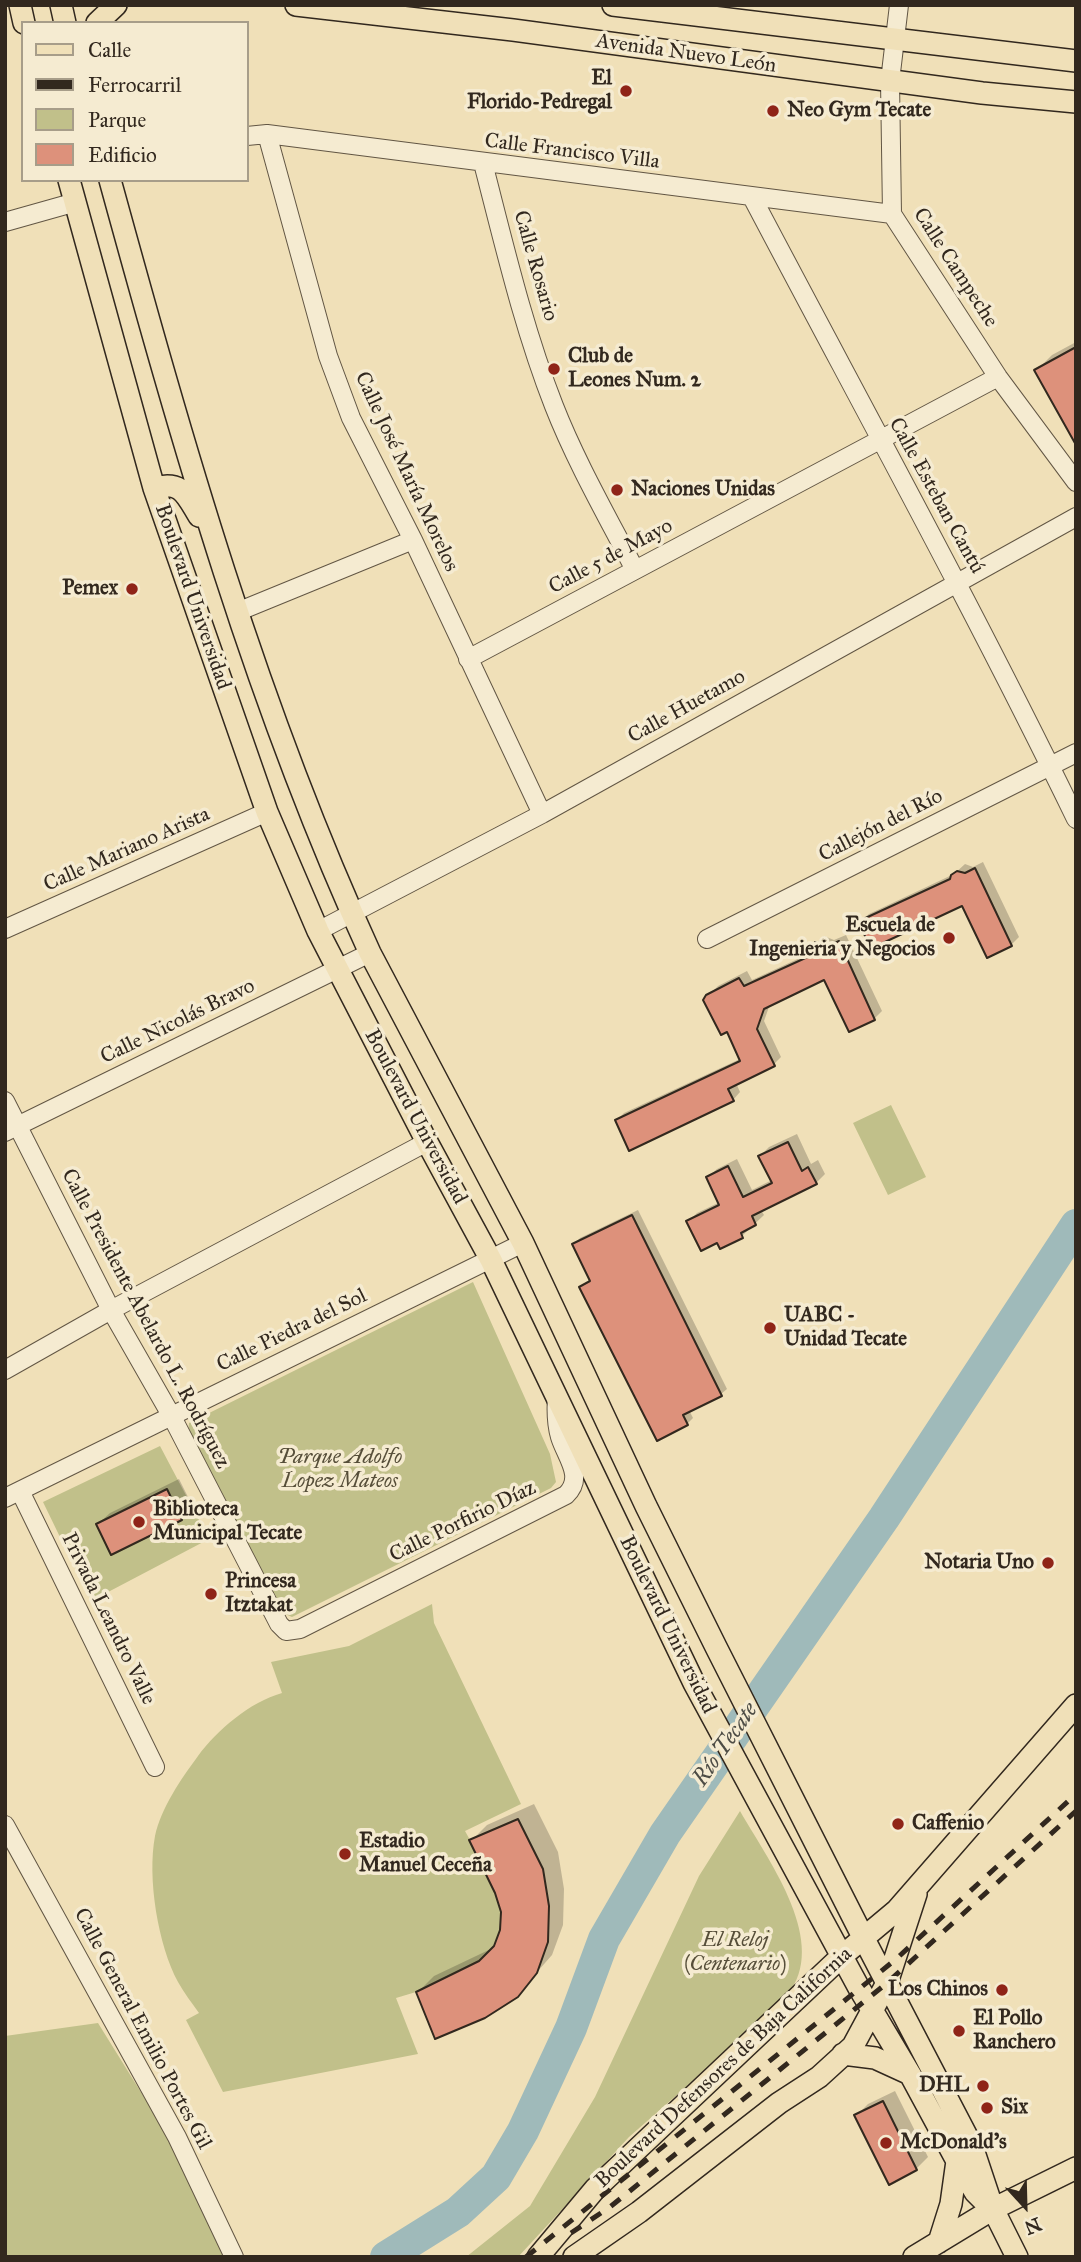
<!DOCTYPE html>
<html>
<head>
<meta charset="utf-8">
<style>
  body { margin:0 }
  #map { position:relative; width:1081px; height:2262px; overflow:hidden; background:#f0e0b8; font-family:"IM FELL Great Primer",serif }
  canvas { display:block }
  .frame { position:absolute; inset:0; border:7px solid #32281e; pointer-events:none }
  .legend { position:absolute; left:21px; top:21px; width:228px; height:161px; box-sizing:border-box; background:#f5ebd1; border:2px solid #a79d89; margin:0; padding:9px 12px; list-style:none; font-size:21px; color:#32281e }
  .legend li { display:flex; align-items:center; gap:14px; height:35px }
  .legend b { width:35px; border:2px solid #a79d89 }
  .north { position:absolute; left:990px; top:2171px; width:70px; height:70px; -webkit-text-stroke:5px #f5ebd1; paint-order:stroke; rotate:158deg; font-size:19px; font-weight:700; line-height:28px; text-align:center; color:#32281e }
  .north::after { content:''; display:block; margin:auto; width:24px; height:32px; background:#32281e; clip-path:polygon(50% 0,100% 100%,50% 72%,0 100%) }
</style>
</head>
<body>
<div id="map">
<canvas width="1081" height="2262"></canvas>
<div class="frame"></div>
<ul class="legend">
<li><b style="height:9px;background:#f0e0b8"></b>Calle</li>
<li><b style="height:9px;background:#32281e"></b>Ferrocarril</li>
<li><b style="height:19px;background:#c1c08a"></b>Parque</li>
<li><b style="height:19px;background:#dd917b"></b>Edificio</li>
</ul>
<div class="north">N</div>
</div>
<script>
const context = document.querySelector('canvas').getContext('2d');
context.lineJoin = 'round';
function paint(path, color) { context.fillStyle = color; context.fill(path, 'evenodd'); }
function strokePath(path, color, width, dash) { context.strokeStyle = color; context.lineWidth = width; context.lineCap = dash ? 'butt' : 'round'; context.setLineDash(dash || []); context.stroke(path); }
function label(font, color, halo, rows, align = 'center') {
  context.font = font + ' "IM FELL Great Primer",serif'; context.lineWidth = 7; context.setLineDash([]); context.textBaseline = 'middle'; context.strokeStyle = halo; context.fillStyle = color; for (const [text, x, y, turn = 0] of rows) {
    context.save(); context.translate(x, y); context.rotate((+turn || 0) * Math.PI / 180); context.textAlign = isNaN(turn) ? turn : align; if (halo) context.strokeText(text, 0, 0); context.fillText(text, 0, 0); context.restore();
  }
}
const green = new Path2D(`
  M891,1105L926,1177L888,1195L853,1123Z
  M473,1282L550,1454L556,1482L551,1488L292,1617L285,1614L188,1433L189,1423Z
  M160,1446L209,1539L91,1601L43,1502Z
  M432,1604L434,1623L521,1804L465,1831L470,1840L518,1819L543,1869L549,1906L548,1942L537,1973L518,1997L435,2039L416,1992L396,1998L418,2054L223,2092L186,2020L199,2013C192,2003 184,1993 178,1982C158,1945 147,1878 155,1836C161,1808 181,1779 198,1756C217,1730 250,1702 282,1693L271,1662L349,1646Z
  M740,1811C766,1857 827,1937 791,1990C788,1996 782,2001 777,2007L629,2137L518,2257H466L530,2206L595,2097L699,1876Z
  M98,2023L170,2139L228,2257H5V2036Z`);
const shadow = new Path2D(`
  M1076,342V441L1036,371L1052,355Z
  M983,862L1019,937L1011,945L963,904L861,921L869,914L954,874L965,864L973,867Z
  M846,935L882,1011L874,1019L849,1030L825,977L770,1004L764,1021L781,1057L774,1064L736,1083L740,1092L733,1100L617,1120L624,1113L740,1059L709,995L718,986L747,971L752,980L815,951L817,943L824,936L834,940Z
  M797,1134L811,1164L818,1160L825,1174L816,1183L761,1210L764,1215L742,1236L718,1241L689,1221L697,1213L720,1202L708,1177L717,1169L737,1159L752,1190L772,1180L760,1156L769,1147Z
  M638,1210L727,1389L721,1394L689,1410L693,1418L687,1424L581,1287L591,1279L574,1244L580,1238Z
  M179,1479L193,1507L181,1518L98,1524L110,1513Z
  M534,1804L558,1852L564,1889L563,1925L552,1955L516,1996L418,1992L434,1976L495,1947L502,1931L503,1912L497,1893L472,1840L487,1825Z
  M895,2091L928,2157L916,2169L856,2116L868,2104Z`);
const river = new Path2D(`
  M386,2257L458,2212L496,2177L523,2131L571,2028L604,1939L665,1834L884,1518L1076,1225`);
const building = new Path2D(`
  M1076,347V445L1034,370Z
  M975,868L1012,946L987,958L962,906L870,949L859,921L950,879L951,875L957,871L965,873Z
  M839,941L875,1020L849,1032L824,980L764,1009L757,1029L775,1066L728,1089L734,1101L629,1151L615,1120L740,1061L727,1032L721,1035L703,1000L706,995L739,978L744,986L812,955L815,942L826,947Z
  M788,1142L802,1171L808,1167L817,1184L752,1216L756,1225L741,1233L743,1238L720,1249L717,1243L701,1251L686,1221L719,1205L706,1177L728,1166L743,1197L772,1183L758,1156Z
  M632,1215L722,1396L683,1415L688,1425L657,1441L579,1287L590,1281L572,1244Z
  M167,1489L182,1520L111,1555L96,1524Z
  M518,1819L543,1869L549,1906L548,1942L537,1973L518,1997L485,2018L435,2039L416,1992L479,1961L494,1946L500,1930L501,1912L495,1893L469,1840Z
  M883,2101L917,2170L889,2185L854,2115Z`);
const minor = new Path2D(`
  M899,5L890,81L892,214L998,377L1076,482
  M267,134L328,356L351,418L413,540L542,814
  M247,136L267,134L892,214
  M483,163C504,244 523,327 554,406C576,462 607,516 635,570
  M752,197C861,404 974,609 1076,819
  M5,222L76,202
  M237,612L413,540
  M468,659L998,377
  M5,929L267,812
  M318,931L542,814L1076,517
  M707,939L1076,753
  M5,1101L111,1310L171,1415L279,1624L286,1631L300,1629L566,1495C585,1477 566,1457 560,1437C556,1423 556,1411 557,1397
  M5,1132L370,953
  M5,1370L111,1310L427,1142
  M20,1491L155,1767
  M5,1498L523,1243
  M5,1825L177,2137L234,2257`);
const major = new Path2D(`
  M20,5L24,23
  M61,5L65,23
  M296,5L513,30L982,93L1076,102
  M613,5L1076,61
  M97,23L116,5
  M69,180L154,488L267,812L318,931L427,1142L491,1260L694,1683L859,1988L910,2074L957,2161L975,2192L983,2200
  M110,180C182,442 256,705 370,953L523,1243L646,1506L716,1647L863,1937L972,2146L993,2209L1017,2257
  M154,488C182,480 186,495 199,516
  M843,2054L875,2058L910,2074
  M939,2242L951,2204L957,2161
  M538,2257L595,2189L842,1956L897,1910L1076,1705
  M574,2257L639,2212L779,2103L819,2077L853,2046L887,1983L916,1894
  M914,2257L993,2209L1076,2168`);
const rail = new Path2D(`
  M571,2233L610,2207L887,1983L1076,1811
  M526,2257L895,1960L1076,1794`);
const markers = [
  [626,91,7,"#8f2418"],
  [773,111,7,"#8f2418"],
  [554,369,7,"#8f2418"],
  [617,490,7,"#8f2418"],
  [132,589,7,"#8f2418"],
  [949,938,7,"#8f2418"],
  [770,1328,7,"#8f2418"],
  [139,1522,7,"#8f2418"],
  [1048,1563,7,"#8f2418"],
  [211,1594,7,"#8f2418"],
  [898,1824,7,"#8f2418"],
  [345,1854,7,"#8f2418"],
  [1002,1990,7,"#8f2418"],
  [959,2031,7,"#8f2418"],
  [983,2086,7,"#8f2418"],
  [987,2108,7,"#8f2418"],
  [886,2143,7,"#8f2418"]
];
const streetNames = [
  ["Avenida Nuevo León",686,54,8],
  ["Calle Francisco Villa",572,152,7],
  ["Calle Rosario",535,266,74],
  ["Calle Campeche",955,268,57],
  ["Calle José María Morelos",406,472,65],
  ["Calle Esteban Cantú",936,496,61],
  ["Calle 5 de Mayo",611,557,-28],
  ["Boulevard Universidad",192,597,71],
  ["Calle Huetamo",687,707,-29],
  ["Callejón del Río",881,826,-27],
  ["Calle Mariano Arista",127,850,-24],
  ["Calle Nicolás Bravo",178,1022,-26],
  ["Boulevard Universidad",415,1117,62],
  ["Calle Presidente Abelardo L. Rodríguez",145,1319,62],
  ["Calle Piedra del Sol",292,1331,-26],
  ["Calle Porfirio Díaz",463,1522,-26],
  ["Privada Leandro Valle",108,1619,64],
  ["Boulevard Universidad",667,1625,64],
  ["Calle General Emilio Portes Gil",142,2029,62],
  ["Boulevard Defensores de Baja California",724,2068,-43]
];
const poiNames = [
  ["El",612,79,"right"],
  ["Florido-Pedregal",612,103,"right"],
  ["Neo Gym Tecate",787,111],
  ["Club de",568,357],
  ["Leones Num. 2",568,381],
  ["Naciones Unidas",631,490],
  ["Pemex",118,589,"right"],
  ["Escuela de",935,926,"right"],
  ["Ingenieria y Negocios",935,950,"right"],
  ["UABC -",784,1316],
  ["Unidad Tecate",784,1340],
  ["Biblioteca",153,1510],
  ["Municipal Tecate",153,1534],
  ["Notaria Uno",1034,1563,"right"],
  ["Princesa",225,1582],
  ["Itztakat",225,1606],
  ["Caffenio",912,1824],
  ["Estadio",359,1842],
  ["Manuel Ceceña",359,1866],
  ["Los Chinos",988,1990,"right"],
  ["El Pollo",973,2019],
  ["Ranchero",973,2043],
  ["DHL",969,2086,"right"],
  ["Six",1001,2108],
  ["McDonald's",900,2143]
];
const parkNames = [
  ["Parque Adolfo",340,1458],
  ["Lopez Mateos",340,1482],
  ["El Reloj",735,1941],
  ["(Centenario)",735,1965]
];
const waterNames = [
  ["Río Tecate",726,1745,-55]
];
paint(green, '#c1c08a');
paint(shadow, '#0003');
strokePath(river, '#9fbaba', 32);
paint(building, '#dd917b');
strokePath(building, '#32281e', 2);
strokePath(minor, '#625644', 20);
strokePath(major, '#32281e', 24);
strokePath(minor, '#f5ebd1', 18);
strokePath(major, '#f0e0b8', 21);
strokePath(rail, '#32281e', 5, [12, 12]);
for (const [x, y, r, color] of markers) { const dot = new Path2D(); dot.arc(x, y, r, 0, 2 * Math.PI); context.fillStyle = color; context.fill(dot); strokePath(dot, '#f5ebd1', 2.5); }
label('21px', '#32281e', '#f5ebd1', streetNames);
label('bold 21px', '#32281e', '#f5ebd1', poiNames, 'left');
label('italic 21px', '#564e39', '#f5ebd1', parkNames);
label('italic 23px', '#4d4c45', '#f5ebd1', waterNames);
</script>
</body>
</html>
